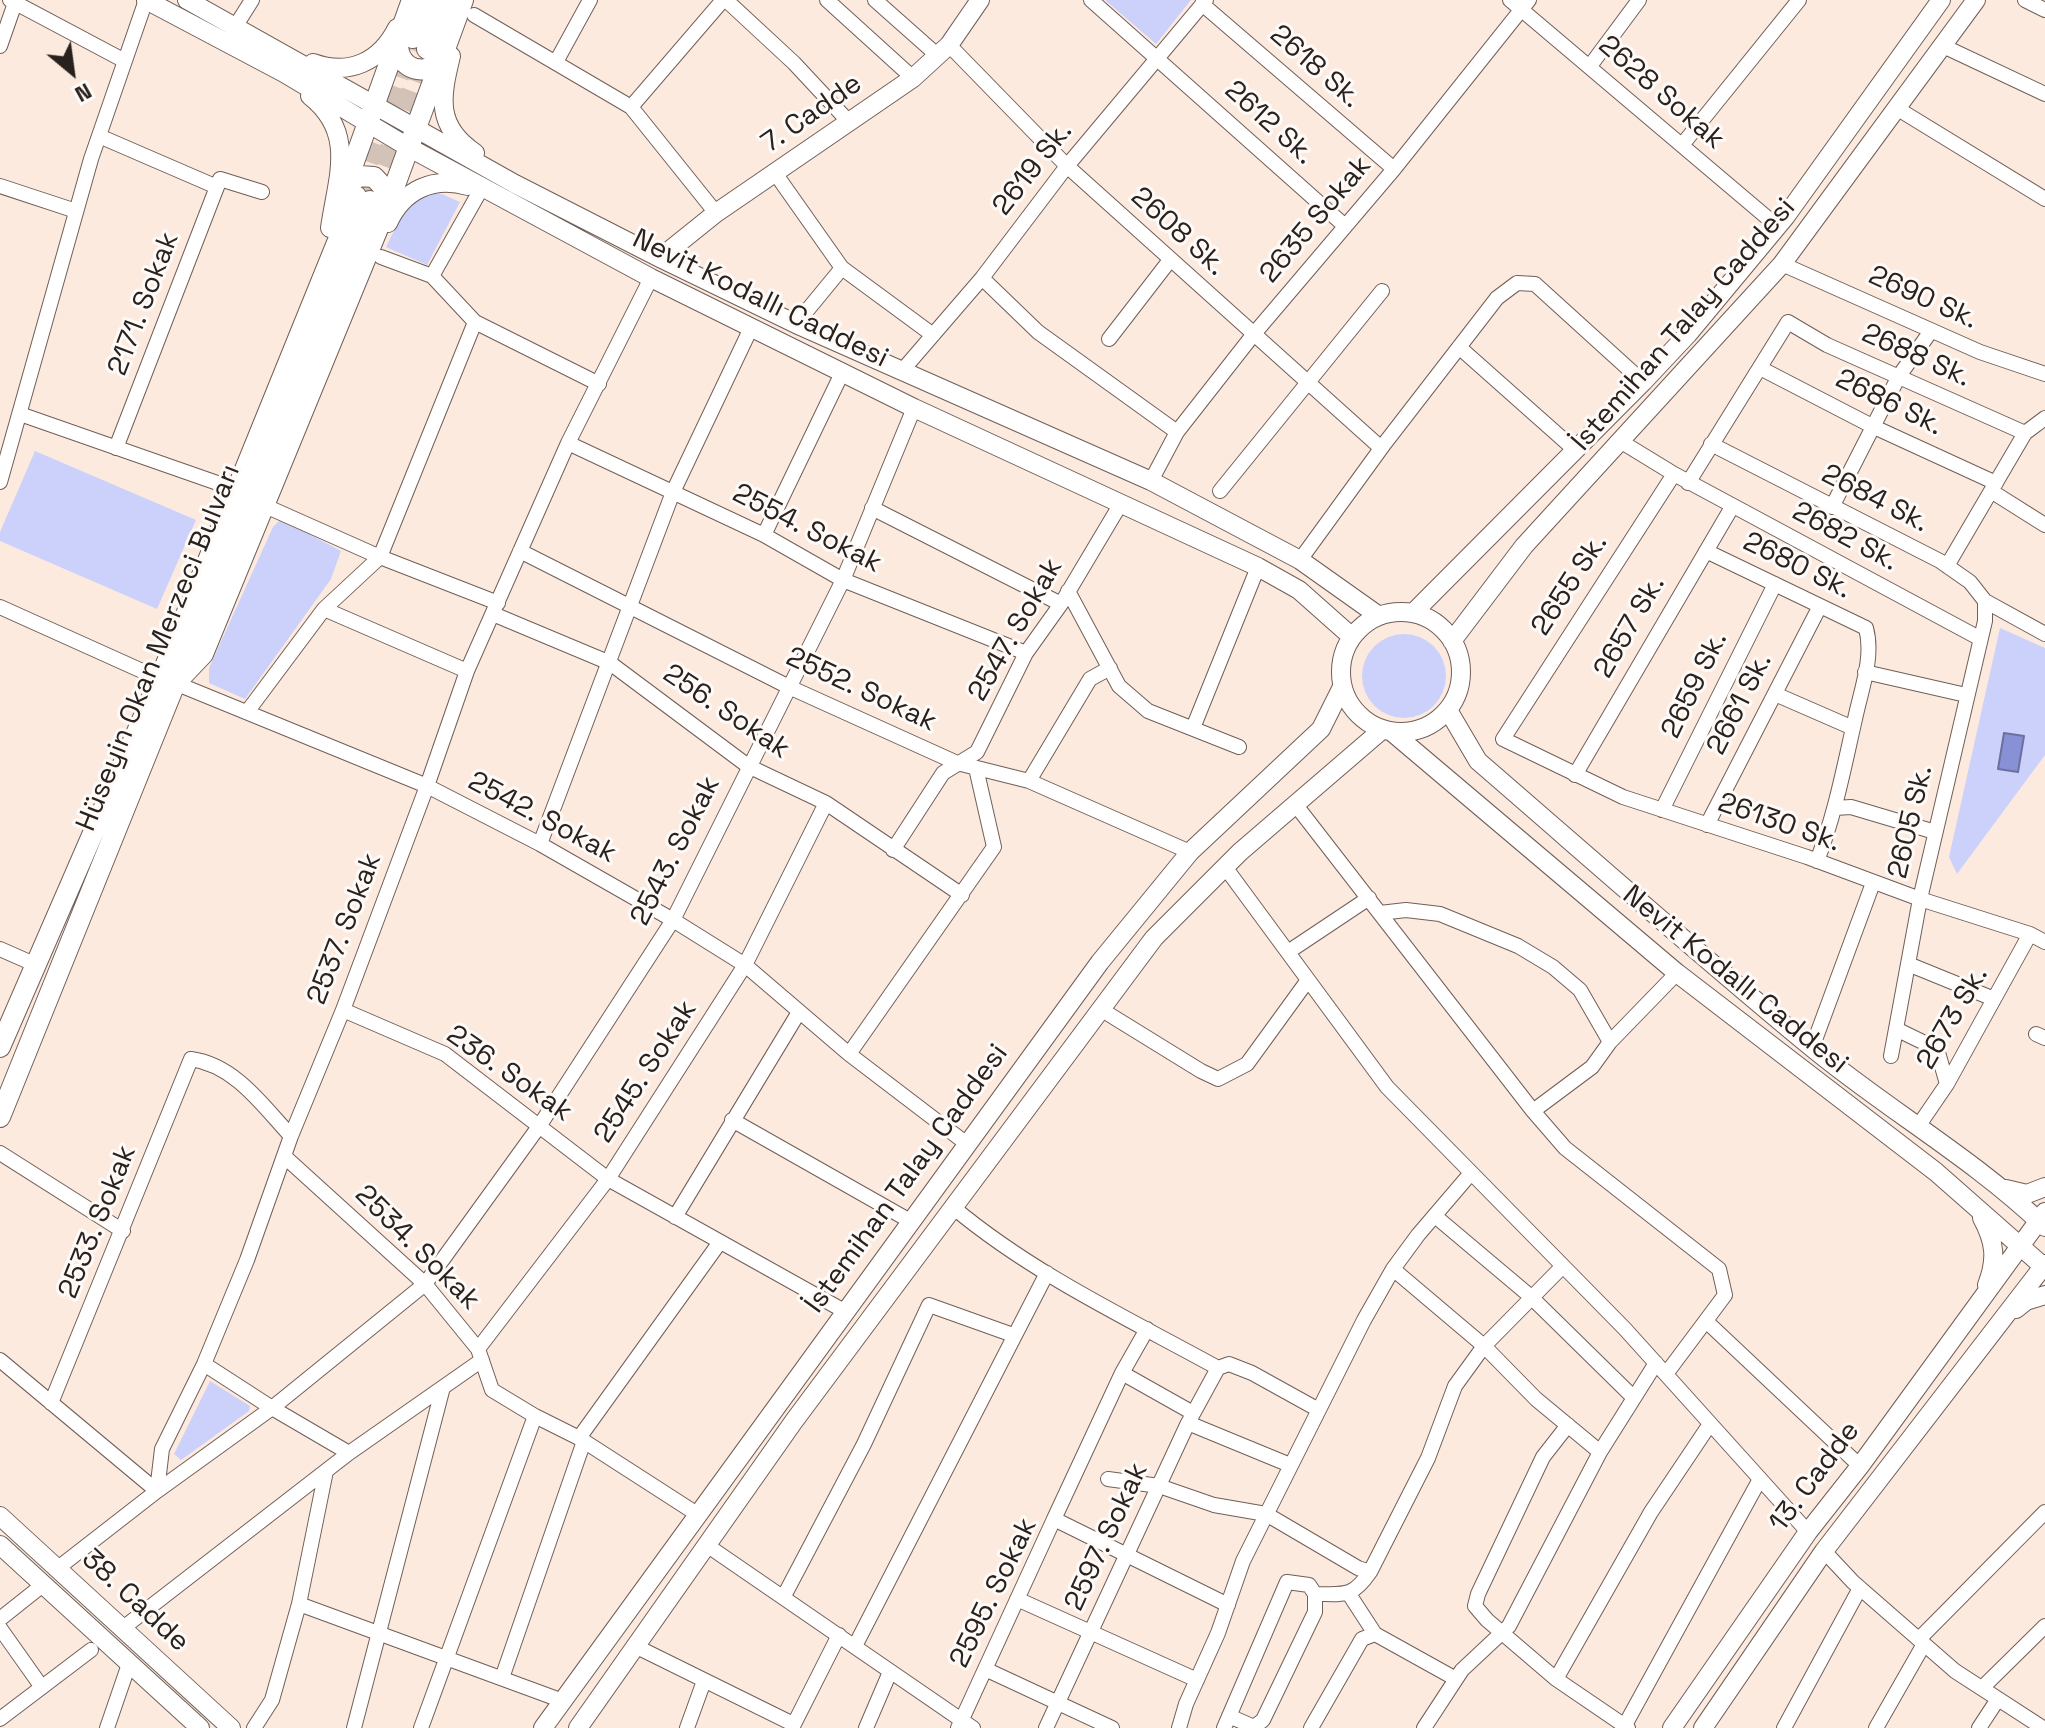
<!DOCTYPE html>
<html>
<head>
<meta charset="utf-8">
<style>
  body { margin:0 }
  #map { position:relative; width:2045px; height:1728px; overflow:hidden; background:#fdeadf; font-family:"Space Grotesk",sans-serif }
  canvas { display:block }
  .north { position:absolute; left:32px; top:32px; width:80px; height:80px; -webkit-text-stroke:6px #fefaf8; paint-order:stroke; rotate:151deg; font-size:22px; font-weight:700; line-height:32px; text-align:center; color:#28211e }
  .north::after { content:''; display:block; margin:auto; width:28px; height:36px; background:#28211e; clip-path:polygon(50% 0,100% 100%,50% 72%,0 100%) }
</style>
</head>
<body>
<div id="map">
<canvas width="2045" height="1728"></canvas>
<div class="north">N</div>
</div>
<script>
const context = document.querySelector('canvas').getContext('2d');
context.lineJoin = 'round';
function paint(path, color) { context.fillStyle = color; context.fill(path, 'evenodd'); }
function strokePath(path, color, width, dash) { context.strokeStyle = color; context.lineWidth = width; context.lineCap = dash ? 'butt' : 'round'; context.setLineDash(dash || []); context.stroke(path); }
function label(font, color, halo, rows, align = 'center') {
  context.font = font + ' "Space Grotesk",sans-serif'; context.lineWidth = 6; context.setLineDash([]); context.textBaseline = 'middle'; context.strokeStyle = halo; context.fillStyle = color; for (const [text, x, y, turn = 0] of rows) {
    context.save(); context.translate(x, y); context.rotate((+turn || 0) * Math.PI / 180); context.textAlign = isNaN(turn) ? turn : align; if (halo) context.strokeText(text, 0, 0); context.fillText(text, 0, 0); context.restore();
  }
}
const green = new Path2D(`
  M1105,0H1191L1156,44Z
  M428,194H442L460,202L427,265L386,247C397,225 404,206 428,194Z
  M35,451L196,520L157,609L0,541V532Z
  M281,519L341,551L331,579L245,699L209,683V668L273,527Z
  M2000,628L2045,648V755L1957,874L1949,857Z
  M1362 676a42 42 0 1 1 84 0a42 42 0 1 1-84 0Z
  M210,1381L250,1406L249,1411L181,1460L174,1454Z`);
const water = new Path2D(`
  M2004,733L2024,736L2018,772L1998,769Z`);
const primaryTunnel = new Path2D(`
  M358,190L411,44
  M373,194L427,49`);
const street = new Path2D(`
  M10,0L123,60
  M726,0L794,63L849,122
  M827,0L913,78
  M875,0L937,55
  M1091,0L1345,226
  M1510,0L1777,226
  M2025,0L2045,10
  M1202,4L1394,169
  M474,15L631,107L716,213
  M235,27L252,0
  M949,45L1067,166L1381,448
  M0,46L15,3
  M1943,46L2045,94
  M556,62L590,0
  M1590,66L1639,0
  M631,107L723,0
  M1898,109L2045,199
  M99,136L217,187
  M1682,145L1799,0
  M775,173L842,268L933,335
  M0,186L76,211
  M381,257L432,276L475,322L599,384
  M1782,264L1980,352L2045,374
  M432,276L480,191
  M982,278L1038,332L1177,432
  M796,324L842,268
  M1109,339L1170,260
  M1459,347L1575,450
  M1760,368L1874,427L1996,483
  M901,372L982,278L1067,166L1206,0
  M20,414L226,486
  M1620,441L1674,474
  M568,443L764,535L843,580L1026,653
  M1711,444L1940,561L1970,582L1985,601L2045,634
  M116,448L220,179L262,192
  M1151,481L1177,432L1253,335L1394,169L1529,0
  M0,482L91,159L146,0
  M1688,483L1788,322L1827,345L2025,433
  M1220,491L1382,291
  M1991,491L2045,525
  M263,505L380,557L498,603
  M1832,507L1899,376L1931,331
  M872,508L1061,604
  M764,535L843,371
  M520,551L789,687L957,763L1029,781L1190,852
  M1706,551L1866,628C1874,657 1861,690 1855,719C1844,767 1835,815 1817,861
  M1300,560L1385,443L1497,298L1517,283L1535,284L1643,382
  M1947,566L2025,433L2045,418
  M1068,591L1119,686L1148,711L1239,747
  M0,607L160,679
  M324,609L467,671
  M493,614L610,663L748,766L826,803L962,895
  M1979,638L1674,474L1503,739L1623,797L1807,857L1920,899L2030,934L2045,942
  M1865,672L1966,695
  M175,683L427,786L540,844L673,920L745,965L849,1054L967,1144
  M1775,694L1853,728
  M247,712L324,609L380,557L475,322
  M1193,728L1258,567
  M1575,775L1732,507
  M1029,781L1090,679L1110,668
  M1295,804L1533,1111L1565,1148L1719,1269L1725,1295L1666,1374
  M1835,808L1851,807L1935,832
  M1662,810L1775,584
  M1707,825L1820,606
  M540,844L673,492L751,328
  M893,850L943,773L977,752L1026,653L1061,604L1120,505
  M1225,867L1387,1087L1625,1329L1808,1532
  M1380,913L1406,910L1440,914L1518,946L1553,967L1580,990L1610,1042
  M0,949L34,964
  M1288,952L1369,898
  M1908,964L1994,999
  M343,1010L445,1054L608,1179L846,1312
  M1102,1010L1201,1071L1218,1079L1247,1064L1308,980
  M1896,1029L1937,1049L1947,1084
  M2036,1034L2045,1038
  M1812,1048L1873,883
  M849,1054L994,847L976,768
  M1891,1056L1920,899L1985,621V601
  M1533,1111L1592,1067L1610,1042L1677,973
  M732,1120L912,1222
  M1919,1125L1947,1084L2030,934
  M0,1153L123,1231
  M285,1157L425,1284L478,1349L492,1390L535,1416L579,1438L697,1514
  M954,1208C1033,1274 1129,1319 1218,1368L1229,1364L1252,1373L1317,1409
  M1435,1216L1530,1296L1634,1398
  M675,1217L799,1012
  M1393,1269L1484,1346L1536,1399L1600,1452
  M1707,1322L1860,1466
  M478,1349L608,1179L745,965L826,803
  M0,1360L157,1491L272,1408L425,1284L540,1125L673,920L843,580L914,408
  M204,1364L272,1408L349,1453
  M1122,1373L1193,1413
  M51,1403L191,1059C235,1065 263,1106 291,1136
  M1188,1423L1290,1465
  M1568,1425L1543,1457L1478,1594L1475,1606L1487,1620L1556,1679L1628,1728
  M579,1438L720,1242
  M1108,1479L1159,1486L1214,1505L1266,1514L1358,1568L1370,1572L1428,1458L1455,1386L1484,1346L1563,1266
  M1054,1519L1122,1373L1147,1329
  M708,1546L973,1728
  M1824,1551L1853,1582L1955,1671L2043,1728
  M58,1568L157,1491L162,1449L204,1364L247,1260L291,1136L343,1010L427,786L467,671L568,443L651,278
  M1315,1594C1345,1594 1352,1598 1370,1572
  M1349,1594L1375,1634
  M784,1596L864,1444L929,1305L1013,1335
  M1017,1599L1197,1680
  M299,1604L563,1701
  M0,1619L44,1584
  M0,1628L41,1686
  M123,1628L349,1453L482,1360
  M1919,1639L2045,1512
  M855,1646L1047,1273
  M637,1647L793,1724
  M985,1669L1112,1728
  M502,1678L584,1441
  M1556,1679L1651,1512L1710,1424
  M1982,1688L2045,1626
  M0,1719L91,1650
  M1625,1725L1760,1479
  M107,1728L129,1664
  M254,1728L272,1700L299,1604L326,1471
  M354,1728L442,1391
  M421,1728L535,1416
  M687,1728L704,1681
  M792,1728L839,1635
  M866,1728L890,1672
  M958,1728L1054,1519L1228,1605
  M1046,1728L1188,1423L1218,1368
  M1179,1728L1186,1704L1218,1633L1243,1561L1364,1320L1393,1269L1418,1235L1471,1173
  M1224,1728C1245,1679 1266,1630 1287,1582L1309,1585L1315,1594V1612L1263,1720L1254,1727L1229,1716
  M1311,1728L1362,1639L1375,1634L1456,1679
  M1424,1728L1462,1670L1509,1626L1600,1452L1656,1363
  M1784,1728L1860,1588
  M1876,1728L1924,1644
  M1979,1728L1998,1699`);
const secondary = new Path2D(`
  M146,0L284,73L408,147L651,278L914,408L1258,567L1299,590L1352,637
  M187,0L515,184L660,258L796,324L1151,481L1300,560L1379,616
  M451,56C441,97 435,126 475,153
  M313,63C349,76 380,62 397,28
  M310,96C357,133 337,178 330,228
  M388,223C403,190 433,176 468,186
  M660,258L716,213L913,78L949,45L980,0
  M1341 672a60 60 0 1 1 120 0a60 60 0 1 1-120 0Z
  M1413,613L1643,382L1688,334L1786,216L1941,0
  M1452,641L1524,546L1782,264L1976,0
  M1448,710L1478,761C1588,856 1697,953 1810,1046C1886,1109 1973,1158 2045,1227
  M1392,732L1677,973L1936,1172L2045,1268
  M2006,1189L2027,1194L2045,1187
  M1982,1218C1995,1242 1997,1259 1987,1285
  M2016,1309L2026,1301L2045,1295
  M0,1516L231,1728
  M0,1545L200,1728
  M543,1728L1100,962L1190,852L1321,729L1342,687
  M578,1728L794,1421L1154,938L1240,852L1383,729
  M1672,1728L1808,1532L1860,1466L2045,1212
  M1703,1728L1824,1551L2045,1264`);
const primary = new Path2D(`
  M413,38L427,0
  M398,45C399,64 413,73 431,68L442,57
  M427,49L445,0
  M346,186L359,176L374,177L386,190L388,204
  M337,209L412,0
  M183,675L203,654L388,204L463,0
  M0,1047L160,679L356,196
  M0,1117L370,201`);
const streetNames = [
  ["2618 Sk.",1315,67,41],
  ["2628 Sokak",1661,93,41],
  ["7. Cadde",812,114,-35],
  ["2612 Sk.",1269,123,42],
  ["2619 Sk.",1033,169,-52],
  ["2635 Sokak",1316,220,-50],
  ["2608 Sk.",1178,232,42],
  ["2690 Sk.",1923,298,24],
  ["Nevit Kodallı Caddesi",760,299,26],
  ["2171. Sokak",144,304,-69],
  ["İstemihan Talay Caddesi",1684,325,-49],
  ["2688 Sk.",1916,356,24],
  ["2686 Sk.",1889,403,26],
  ["2684 Sk.",1875,499,27],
  ["2554. Sokak",807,529,27],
  ["2682 Sk.",1845,537,28],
  ["2680 Sk.",1797,566,26],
  ["2655 Sk.",1570,585,-57],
  ["2657 Sk.",1630,627,-60],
  ["2547. Sokak",1016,630,-60],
  ["Hüseyin Okan Merzeci Bulvarı",159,648,-68],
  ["2659 Sk.",1695,685,-64],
  ["2552. Sokak",861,690,25],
  ["2661 Sk.",1740,704,-63],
  ["256. Sokak",726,712,34],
  ["2542. Sokak",542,818,28],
  ["2605 Sk.",1911,822,-77],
  ["26130 Sk.",1779,823,19],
  ["2543. Sokak",676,851,-63],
  ["2537. Sokak",345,929,-69],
  ["Nevit Kodallı Caddesi",1735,980,39],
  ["2673 Sk.",1953,1018,-60],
  ["2545. Sokak",646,1072,-57],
  ["236. Sokak",509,1074,35],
  ["İstemihan Talay Caddesi",907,1179,-54],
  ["2533. Sokak",98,1222,-68],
  ["2534. Sokak",417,1248,45],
  ["13. Cadde",1815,1477,-53],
  ["2597. Sokak",1107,1537,-65],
  ["2595. Sokak",994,1593,-64],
  ["38. Cadde",135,1601,43]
];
paint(green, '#cbd1fa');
paint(water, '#8991d6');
strokePath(water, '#6c6f9f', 2);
strokePath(primaryTunnel, '#d2c2b8', 20, [20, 10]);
strokePath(street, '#705f57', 16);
strokePath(secondary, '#705f57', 20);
strokePath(primary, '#705f57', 22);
strokePath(street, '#fff', 14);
strokePath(secondary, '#fff', 18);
strokePath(primary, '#fff', 20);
label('28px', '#28211e', '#fefaf8', streetNames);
</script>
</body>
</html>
